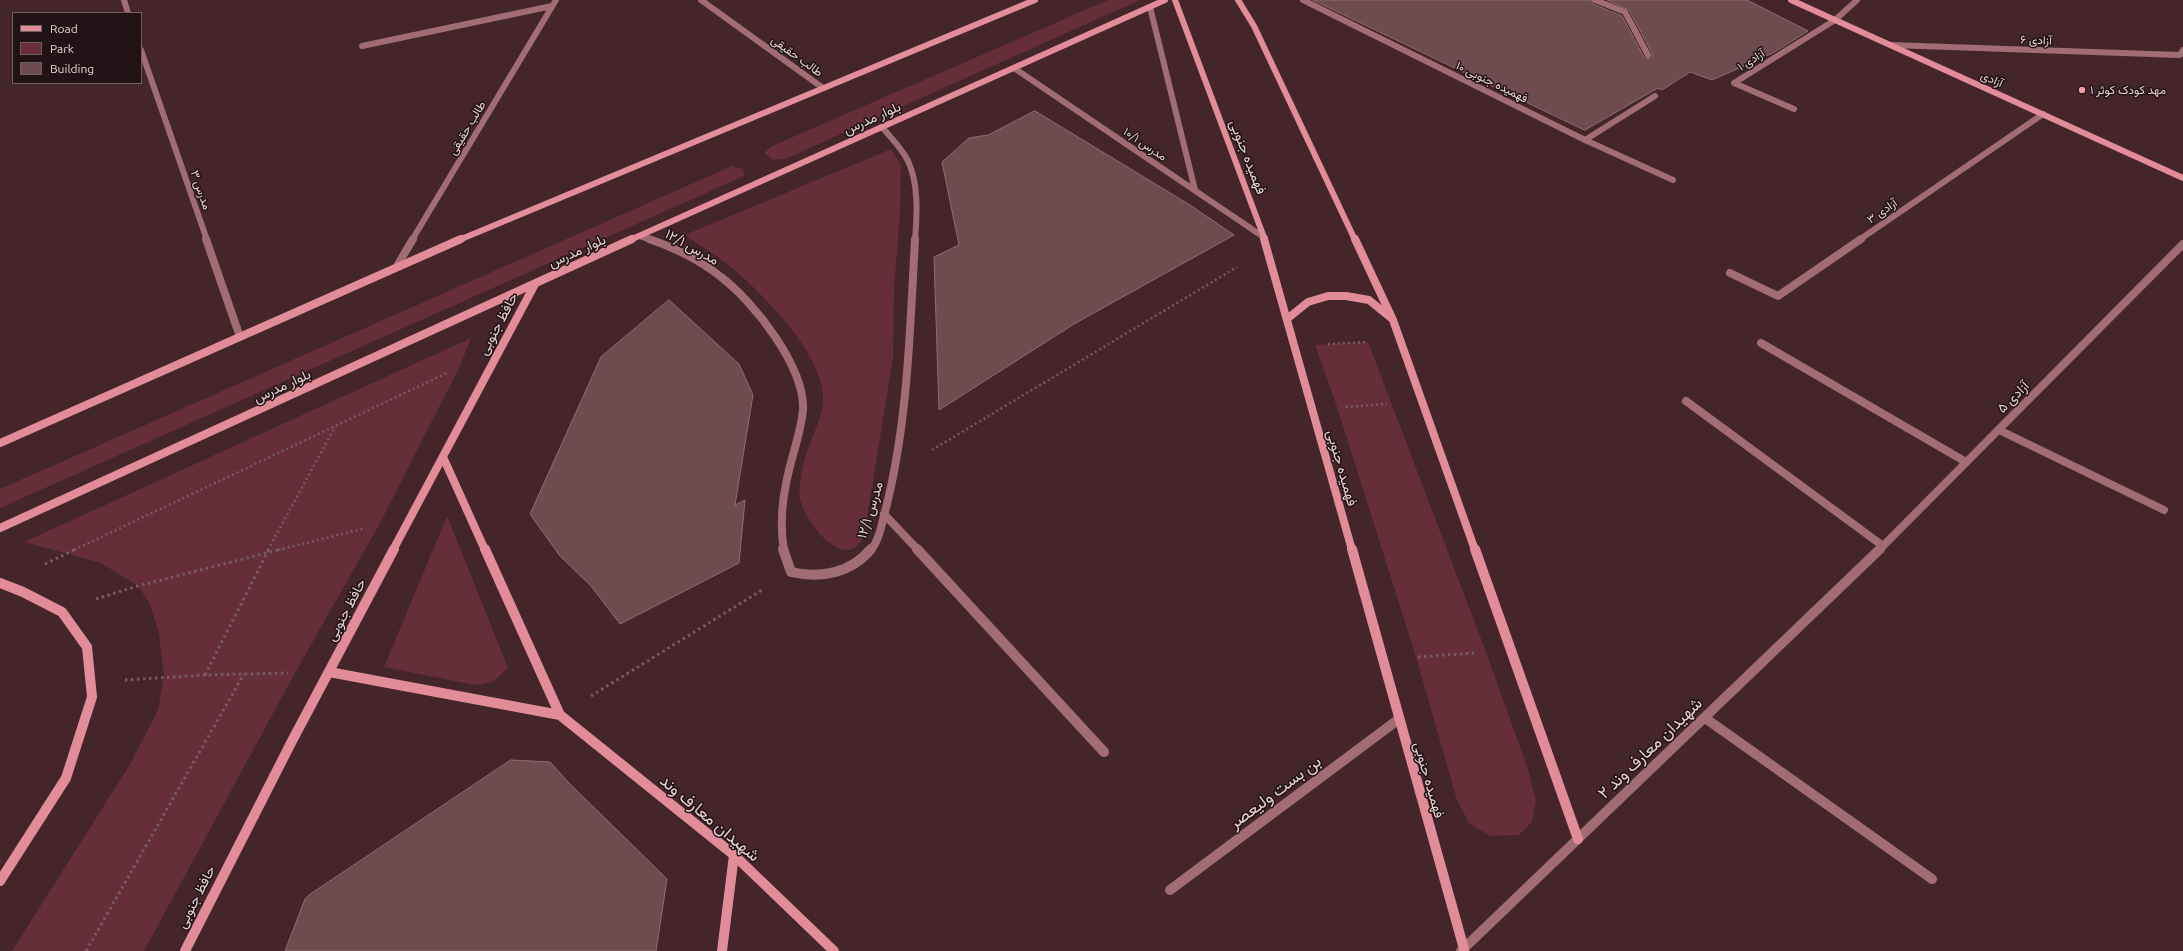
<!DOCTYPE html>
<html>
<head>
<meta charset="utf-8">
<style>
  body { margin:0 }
  #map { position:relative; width:2183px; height:951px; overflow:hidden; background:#44252a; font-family:Ubuntu,sans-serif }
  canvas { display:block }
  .legend { position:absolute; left:12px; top:12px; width:130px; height:72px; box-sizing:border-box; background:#211315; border:1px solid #705f61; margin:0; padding:5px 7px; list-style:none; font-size:12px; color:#e7d1d3 }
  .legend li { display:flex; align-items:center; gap:8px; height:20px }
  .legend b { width:20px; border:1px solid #705f61 }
</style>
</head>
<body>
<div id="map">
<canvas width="2183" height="951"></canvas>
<ul class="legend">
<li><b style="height:5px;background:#e18c98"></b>Road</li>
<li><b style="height:11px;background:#652e38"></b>Park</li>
<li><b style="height:11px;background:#6d4b4f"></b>Building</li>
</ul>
</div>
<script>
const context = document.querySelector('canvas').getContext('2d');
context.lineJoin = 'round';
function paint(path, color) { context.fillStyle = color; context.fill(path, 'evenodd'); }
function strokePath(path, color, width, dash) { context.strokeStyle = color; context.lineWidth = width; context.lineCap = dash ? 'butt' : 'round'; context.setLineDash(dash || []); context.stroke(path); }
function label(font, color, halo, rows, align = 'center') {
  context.font = font + ' Ubuntu,Vazirmatn,sans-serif'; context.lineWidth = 3; context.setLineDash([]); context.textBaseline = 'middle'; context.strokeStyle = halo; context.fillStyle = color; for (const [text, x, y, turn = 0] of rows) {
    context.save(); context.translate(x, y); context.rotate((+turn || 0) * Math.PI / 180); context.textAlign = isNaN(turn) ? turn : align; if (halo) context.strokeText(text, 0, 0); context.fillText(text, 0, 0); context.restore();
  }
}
const green = new Path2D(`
  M1108,0H1140L785,159L773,160L764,153L772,146Z
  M891,149L901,165L900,214L894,288L893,358L864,536C861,540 858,548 853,549C831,557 804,517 800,499C799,494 800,488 800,484C803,452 815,437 822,409C833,364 768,300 737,272C721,258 702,247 685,235Z
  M732,166L743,169L744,176L0,508V489Z
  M471,338L459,368L379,525L295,673L144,951H12L129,766L158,710L164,676L159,634L150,604L138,586L101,563L24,542Z
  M1368,342L1486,652L1528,769L1536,801L1532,822L1519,835L1490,836L1469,823L1457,800L1416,657L1337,407L1315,345Z
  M447,516L508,668L493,682L475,685L384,667Z`);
const building = new Path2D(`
  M1313,0H1591L1593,4L1622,16L1644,57L1647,59L1652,58V53L1629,10L1607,0H1747L1808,31L1773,53L1712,80L1690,72L1662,90L1658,88L1585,130Z
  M1035,111L1190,205L1234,235L1074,324L939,410L934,257L959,245L942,162L969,138L988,135Z
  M669,300L739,364L753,395L735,505L745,500L739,563L620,624L591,586L560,556L530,514L601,357Z
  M511,760L550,762L568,782L667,879L656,951H285L305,899L309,895Z`);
const pathFar1 = new Path2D(`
  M1328,344L1365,342
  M1346,407L1387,404
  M932,450L1237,267
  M74,550L449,372
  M268,550L335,427
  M278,550L366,528`);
const path = new Path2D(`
  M45,564L76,549
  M96,599L138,586L282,549
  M1418,657L1474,653
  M205,675L269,549
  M125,680L205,675L288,673
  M591,696L762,590
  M86,951L244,674`);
const laneFar2 = new Path2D(`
  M1595,0L1625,12L1648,55
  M1794,109L1734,83L1835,20
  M1585,140L1655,96
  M1859,240L2043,114`);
const laneFar1 = new Path2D(`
  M1730,273L1778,296L1861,239
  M1761,343L1966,462
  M1686,401L1883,546
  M1999,430L2164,510
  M884,514L918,550`);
const lane = new Path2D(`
  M917,549L1104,752
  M1705,718L1932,879
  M1170,890L1399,719`);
const streetFar2 = new Path2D(`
  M124,0L128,13
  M701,0L823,88
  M1303,0L1585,140L1673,180
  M1150,7L1195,190
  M1835,20L1857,0
  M1891,45L2180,55L2183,50
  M362,46L552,6
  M141,50L207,240
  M1014,68L1265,238
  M882,127C891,138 902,148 908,161C919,184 917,216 915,240
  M639,236L652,240
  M412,240L556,0`);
const streetFar1 = new Path2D(`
  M206,239L240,337
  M649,239C675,248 700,260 721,277C754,302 805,367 803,410C801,430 795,447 790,466C783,493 779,523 784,550
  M397,266L413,239
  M871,550C880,539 882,522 886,508C908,421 910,328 915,239
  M1879,550L2183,244`);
const street = new Path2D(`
  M783,549L791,572C821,579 851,573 871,549
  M1461,951L1880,549`);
const secondaryFar2 = new Path2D(`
  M1175,0L1265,240
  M1238,0L1254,26L1355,240
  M1791,0L2183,178
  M459,240L1035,0
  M630,240L1165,0`);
const secondaryFar1 = new Path2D(`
  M1264,239L1352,550
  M1355,239L1393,320L1475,550
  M1287,319L1308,302L1328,296H1346L1369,300L1391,318
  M0,443L461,239
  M443,457L485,550
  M0,528L632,239
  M393,550L535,284`);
const secondary = new Path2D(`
  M485,549L560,715L734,855L834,951
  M1352,549L1464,949
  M1475,549L1578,839
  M0,583L23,592L62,612L87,647L92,697L66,778L0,881
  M329,672L560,715
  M185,951L292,741L394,549
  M722,951L734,855`);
const markers = [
  [2082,90,4,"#f49aa6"]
];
const farStreetnames = [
  ["آزادی ۶",2036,40,2],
  ["طالب حقیقی",797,56,36],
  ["آزادی ۱",1751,60,-32],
  ["آزادی",1992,79,24],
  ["فهمیده جنوبی ۱۰",1492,82,26],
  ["طالب حقیقی",467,128,-59],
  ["مدرس ۱۰/۱",1145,144,34],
  ["مدرس ۳",201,190,71],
  ["آزادی ۳",1882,211,-35]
];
const farPoinames = [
  ["مهد کودک کوثر ۱",2090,90]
];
const streetNames = [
  ["بلوار مدرس",872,118,-24],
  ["فهمیده جنوبی",1248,157,69],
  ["مدرس ۱۲/۱",692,247,29],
  ["بلوار مدرس",577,251,-24],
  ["حافظ جنوبی",498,324,-62],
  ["بلوار مدرس",282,386,-25],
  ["آزادی ۵",2013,397,-45],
  ["فهمیده جنوبی",1342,468,74],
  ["مدرس ۱۲/۱",870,510,-73],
  ["حافظ جنوبی",346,610,-62],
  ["فهمیده جنوبی",1429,780,74],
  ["حافظ جنوبی",196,897,-63]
];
const nearStreetnames = [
  ["شهیدان معارف وند ۲",1650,748,-44],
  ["بن بست ولیعصر",1275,792,-37],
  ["شهیدان معارف وند",710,818,40]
];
paint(green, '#652e38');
paint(building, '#6d4b4f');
strokePath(building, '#916c71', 1);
strokePath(pathFar1, '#775b5f', 2.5, [2, 3]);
strokePath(path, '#775b5f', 3, [2.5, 3.5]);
strokePath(laneFar2, '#a16c73', 6);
strokePath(laneFar1, '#a16c73', 8);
strokePath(lane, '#a16c73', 10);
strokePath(streetFar2, '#a16c73', 6);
strokePath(streetFar1, '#a16c73', 8);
strokePath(street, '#a16c73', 10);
strokePath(secondaryFar2, '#e18c98', 6);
strokePath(secondaryFar1, '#e18c98', 8);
strokePath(secondary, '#e18c98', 10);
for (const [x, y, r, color] of markers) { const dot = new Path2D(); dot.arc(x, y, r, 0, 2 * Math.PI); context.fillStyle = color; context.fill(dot); strokePath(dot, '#211315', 1.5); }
label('12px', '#e7d1d3', '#211315', farStreetnames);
label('12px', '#e7d1d3', '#211315', farPoinames, 'left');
label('14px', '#e7d1d3', '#211315', streetNames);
label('17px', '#e7d1d3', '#211315', nearStreetnames);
</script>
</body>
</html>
